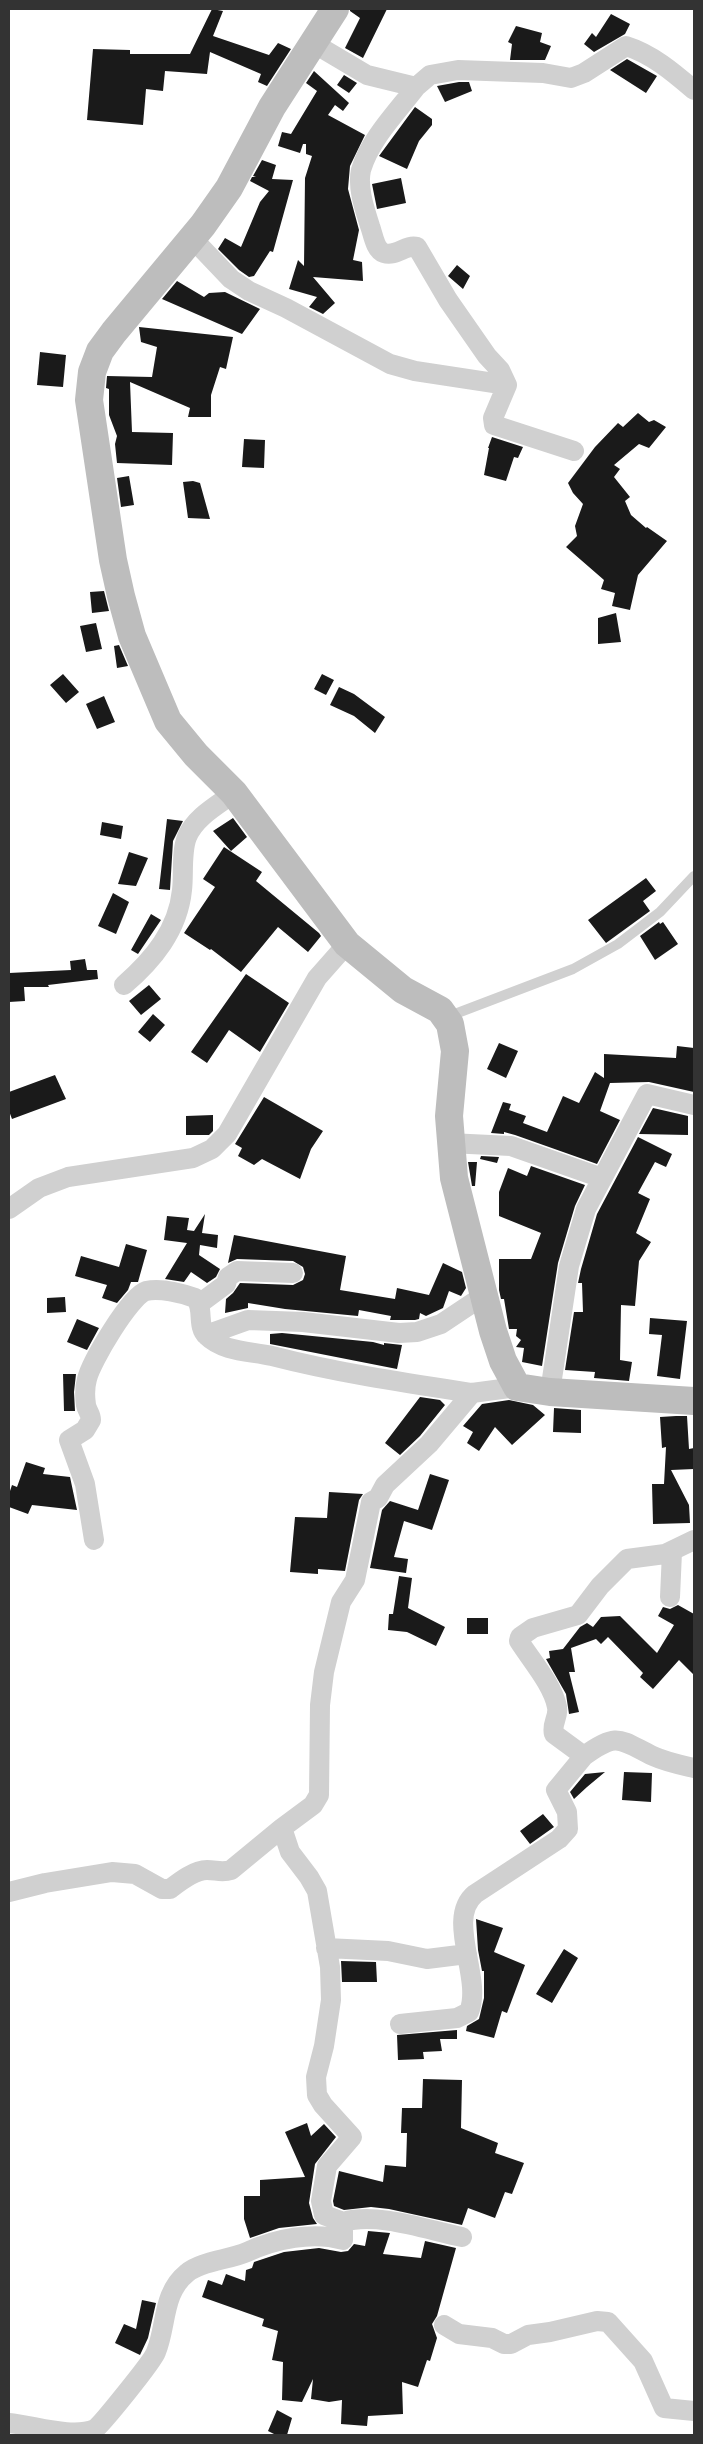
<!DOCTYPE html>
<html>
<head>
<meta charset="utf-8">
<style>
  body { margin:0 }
  #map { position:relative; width:703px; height:2444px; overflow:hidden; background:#fff; font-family:Jost,sans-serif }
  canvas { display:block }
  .frame { position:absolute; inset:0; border:10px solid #333; pointer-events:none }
</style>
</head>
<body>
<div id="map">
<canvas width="703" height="2444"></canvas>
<div class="frame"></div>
</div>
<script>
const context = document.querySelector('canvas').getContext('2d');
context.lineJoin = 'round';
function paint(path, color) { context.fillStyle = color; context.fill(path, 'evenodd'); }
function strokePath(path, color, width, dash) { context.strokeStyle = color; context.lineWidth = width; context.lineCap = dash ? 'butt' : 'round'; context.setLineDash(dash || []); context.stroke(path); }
const building = new Path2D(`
  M212,9L223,11L213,36L269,55L278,43L291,49L267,86L258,82L261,74L210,52L207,74L165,71L163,91L146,89L143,125L87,120L93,49L130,50V54H190Z
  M350,9H387L363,58L345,48L360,18L350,11Z
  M611,14L630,24L625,34L594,52L584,44L592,33L596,37Z
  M516,26L542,33L540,42L551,46L545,60H510L512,44L508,42Z
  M627,59L657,76L646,93L610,70Z
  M314,71L349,103L343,111L335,105L328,115L365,135L350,166L348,189L359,230L353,260L362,262L363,281L313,277L335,303L323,314L309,307L317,297L289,289L298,260L304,266L305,178L312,156L306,154V144H303L300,153L278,146L282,132L291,134L317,91L306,83Z
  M344,75L357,83L349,93L337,85Z
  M459,82H469L472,91L445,102L437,86Z
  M415,107L432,119V125L419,141L407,169L379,156Z
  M262,160L276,165L272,179L293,180L273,252L270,251L254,276L249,277L239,270L218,249L225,238L241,247L260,202L269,191L250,181L252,177H256L253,176Z
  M401,178L406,203L377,209L372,184Z
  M457,265L470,276L463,289L448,276Z
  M177,281L204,297L209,293L225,292L260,309L242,334L162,299Z
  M139,327L233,337L226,369L220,367L211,395V417H188L190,408L130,382L132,432L173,433L172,465L117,463L115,444L117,436L109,415V389L106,388L107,376L152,377L157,347L141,342Z
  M40,352L66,355L63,387L37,385Z
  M638,413L649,422L654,420L666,427L649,448L639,444L614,465L620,469L614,477L630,497L625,501L631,515L646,528L647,527L667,541L638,575L630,610L612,606L615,593L601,589L604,580L566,547L577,536L575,526L583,504L573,493L568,483L595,447L618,423L623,427Z
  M492,437L523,447L518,458L514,457L506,481L484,475L489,448H488Z
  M244,439L265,440L264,468L242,467Z
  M129,476L134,505L121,507L117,478Z
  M193,481L200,483L210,519L188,518L183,482Z
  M104,591L109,611L92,613L90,592Z
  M616,613L621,642L598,644V618Z
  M96,623L102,649L86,652L80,626Z
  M119,645L128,666L117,668L114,646Z
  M63,674L79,692L66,703L50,685Z
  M322,674L334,680L326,695L314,689Z
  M339,687L354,694L385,717L375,733L354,716L330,705Z
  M104,696L115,722L97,729L86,704Z
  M233,818L247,837L231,851L213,831Z
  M167,819L183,821L173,841L170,890L159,889Z
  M102,822L123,826L121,839L100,835Z
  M224,847L262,872L256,881L319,933L321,936L308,952L278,927L241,972L211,949L210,950L184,933L215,887L203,879Z
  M129,852L148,858L136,886L118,884Z
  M646,878L656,891L643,901L650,911L606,943L588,920Z
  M113,893L129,902L116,934L98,926Z
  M151,914L161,920L138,954L131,950Z
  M659,922L660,924L663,922L678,944L655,960L640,936Z
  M85,959L87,970H97L98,979L48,985L49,987H24L25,1001L9,1002V973L71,970L70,961Z
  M246,974L289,1003L260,1052L229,1030L207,1063L191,1052Z
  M149,985L161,999L141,1015L129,1001Z
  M153,1014L165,1025L150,1042L138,1032Z
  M499,1043L518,1051L506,1078L487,1069Z
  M677,1046L694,1048V1092L649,1082L610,1083L600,1111L620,1120L597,1164L515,1135L504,1132V1134L491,1133L503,1102L511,1104L509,1110L526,1116L523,1123L547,1132L563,1096L579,1103L595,1072L604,1078V1054L676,1058Z
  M55,1075L66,1099L12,1119L9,1111V1092Z
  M264,1097L323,1131L311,1149L300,1179L262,1159L254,1165L238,1156L242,1148L235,1144Z
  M653,1108L688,1116V1135L639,1134Z
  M213,1115V1131L209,1135H186V1116Z
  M638,1137L672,1154L666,1167L655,1162L638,1193L650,1199L636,1233L651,1242L639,1261L635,1306L621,1305L620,1360L632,1362L629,1381L594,1378L595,1372L565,1370L574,1312H583L582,1283H578L581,1269L597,1214Z
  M481,1156L499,1157L497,1163L480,1159Z
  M468,1162H477L475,1186H472Z
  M531,1166L585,1185L575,1206L558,1263L542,1366L522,1362L524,1348L516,1347L521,1340L516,1336L517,1329H509L504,1299H501L499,1290V1259H531L541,1233L499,1216V1192L508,1168L527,1176Z
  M205,1214L202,1233L218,1235L217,1248L200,1245L199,1255L220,1269L216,1277L207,1283L191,1272L184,1282L165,1279L187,1243L164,1240L167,1216L189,1218L187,1230L194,1231Z
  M234,1235L346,1256L340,1290L395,1299L397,1288L429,1295L443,1263L462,1272L466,1288L461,1296L449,1291L443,1308L426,1316L420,1313L419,1319L415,1320H390L391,1316L359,1310L358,1316L285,1309L248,1303V1308L225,1313L226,1299L233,1293L240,1283L293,1285L303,1280L305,1274L303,1267L293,1261L237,1259L228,1263Z
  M126,1244L147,1250L138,1282H131L128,1290L117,1303L102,1298L107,1285L75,1276L81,1256L119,1267Z
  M65,1297L66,1312L47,1313V1298Z
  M650,1318L687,1321L680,1379L657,1376L662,1335L649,1334Z
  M77,1319L99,1328L87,1350L67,1342Z
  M282,1333L373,1342L384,1345V1343L402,1345L397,1369L270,1344V1334Z
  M63,1374H76L74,1392L75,1411H64Z
  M420,1397L440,1400L445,1405L420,1436L400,1455L385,1443Z
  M509,1400L533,1405L545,1415L512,1445L495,1427L479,1451L467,1443L473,1432L463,1426L482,1404Z
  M554,1408L581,1410V1433L553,1432Z
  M676,1416H687L689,1449L694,1448V1469L671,1470L689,1505L690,1523L653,1524L652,1484H664L666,1447L662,1448L660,1417Z
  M26,1462L45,1468L43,1474L70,1477L77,1510L32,1505L28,1514L9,1507V1494L12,1485L17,1487Z
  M430,1474L449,1480L432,1530L404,1521L394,1557L408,1559L406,1573L370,1568L382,1510L390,1501L418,1510Z
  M329,1492L363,1494L359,1500L345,1571L318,1569V1574L290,1572L295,1517L327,1518Z
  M399,1576L412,1578L408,1608L445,1627L436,1646L407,1632L388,1630L389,1614H393Z
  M678,1605L694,1614V1675L679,1660L653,1689L640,1677L643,1673L608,1637L601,1644L596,1639L571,1648L575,1672H569L579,1712L569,1714L566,1694L546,1659L550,1658L549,1651L563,1649L580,1627L587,1623L593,1627L601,1617L620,1616L657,1653L674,1625L658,1616L663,1607L670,1609Z
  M467,1618H488V1634H467Z
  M605,1772L587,1787L574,1799L570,1792L585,1774Z
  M624,1772L652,1773L651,1802L622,1800Z
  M543,1814L554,1827L530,1844L520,1831Z
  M476,1919L503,1928L494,1952L525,1965L507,2013L502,2011L494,2038L466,2031L467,2026L479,2019L484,1998V1971H482L478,1950Z
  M564,1949L578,1958L552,2003L536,1994Z
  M341,1961L376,1962L377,1982H342Z
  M457,2030V2039H440L442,2051L423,2052L424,2059L398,2060L397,2035Z
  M423,2079L462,2080L461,2128L498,2143L495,2153L524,2163L512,2194L505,2192L495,2218L468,2208L462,2225L389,2209L371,2207L344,2210L334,2206L333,2201L339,2171L383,2182L385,2165L406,2167L407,2133H401L402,2108H422Z
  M307,2123L311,2136L324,2124L336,2137L315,2164L309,2203L313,2218L317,2224L279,2228L250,2238L244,2219V2196H260V2180L305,2177L285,2132Z
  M368,2231L390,2233L383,2254L421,2258L425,2241L456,2248L437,2316L432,2324L437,2338L430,2361L427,2360L418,2387L402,2382L403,2414L368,2416L367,2426L341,2424L342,2400L329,2402L311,2399L313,2379L302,2402L282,2400L283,2362L272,2360L278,2331L262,2326L264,2319L202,2297L208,2280L222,2285L226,2274L245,2281L246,2270L252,2268L254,2262L284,2252L319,2248L341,2252L348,2251L354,2244L365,2246Z
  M142,2300L156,2303L148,2338L140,2355L115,2343L124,2324L136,2329Z
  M277,2410L292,2418L287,2435H276L268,2431Z`);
const lane = new Path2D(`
  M447,1017L573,969L618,944L660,912L694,876`);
const street = new Path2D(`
  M313,43L367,75L416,87L430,75L458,70L543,73L571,78L584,73L626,46C652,54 674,73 694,90
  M416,87C397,112 370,139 361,170C357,188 365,210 370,226C373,234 375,250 384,253C396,257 406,244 417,247L448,300L487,356L500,370L507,385
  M192,238L231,279L249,291L286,308L390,364L415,371L507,385L493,418L494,425L574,451
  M124,985C153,960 178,930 182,890C184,874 181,852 187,837C195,817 218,805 234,793
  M449,1143L511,1146L602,1178
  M9,1209L39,1188L68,1177L193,1158L212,1149L227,1134L317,978L347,944
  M199,1304L226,1284L228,1277L237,1271L293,1273
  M206,1335L248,1320L303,1322L399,1333L417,1332L441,1324L483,1296
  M550,1392L569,1266L586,1209L647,1094L694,1105
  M94,1540L85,1484L69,1440L85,1430L91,1420C91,1414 87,1411 86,1405C85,1398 85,1386 87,1379C91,1362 130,1296 146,1291C160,1288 181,1293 195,1298C205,1308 196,1326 207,1336C223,1352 251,1351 272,1356C338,1373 406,1383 472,1393
  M670,1597L672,1552
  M584,1756C618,1731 620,1740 653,1756C666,1762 681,1765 694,1768
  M9,1892L45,1883L112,1872L135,1874L162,1889H170C179,1882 194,1870 207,1870C216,1870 222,1873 231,1870L282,1828
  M326,1948L388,1951L427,1959L467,1954
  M400,2024L457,2018L469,2012C483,1978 445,1919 475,1894L559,1839L568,1829L567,1812L556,1790L584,1756L554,1734C551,1724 559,1717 557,1707C553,1685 531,1660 519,1641L520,1637L533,1628L578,1615L600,1586L627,1559L665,1554L694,1540
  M343,2222C378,2212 427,2230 462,2237
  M444,2325L459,2334L492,2338L504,2344H511L528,2335L550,2332L597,2321L608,2322L643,2361L664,2408L694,2411
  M9,2423C33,2425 72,2439 95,2429C101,2425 153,2361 156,2352C167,2325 162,2293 187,2273C201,2261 229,2260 247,2252C275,2239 313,2231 343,2240V2222L324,2215L321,2201L327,2166L352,2137L323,2105L317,2095L316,2077L324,2046L331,2000L330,1967L317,1891L309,1877L290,1852L282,1828L313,1805L319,1795L320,1705L324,1672L341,1602L355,1580L371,1502L378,1498L385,1485L429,1444L472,1393L517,1387`);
const secondary = new Path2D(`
  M335,9L272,107L229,188L203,225L114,332L100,351L92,372L89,400L113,560L121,596L132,636L168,721L196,755L234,793L347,944L403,990L440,1010L450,1024L455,1051L449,1116L454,1178L493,1331L503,1361L517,1387L550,1392L694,1401`);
paint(building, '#1a1a1a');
strokePath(lane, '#d0d0d0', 10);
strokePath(street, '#d0d0d0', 20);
strokePath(secondary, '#bdbdbd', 28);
</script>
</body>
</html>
